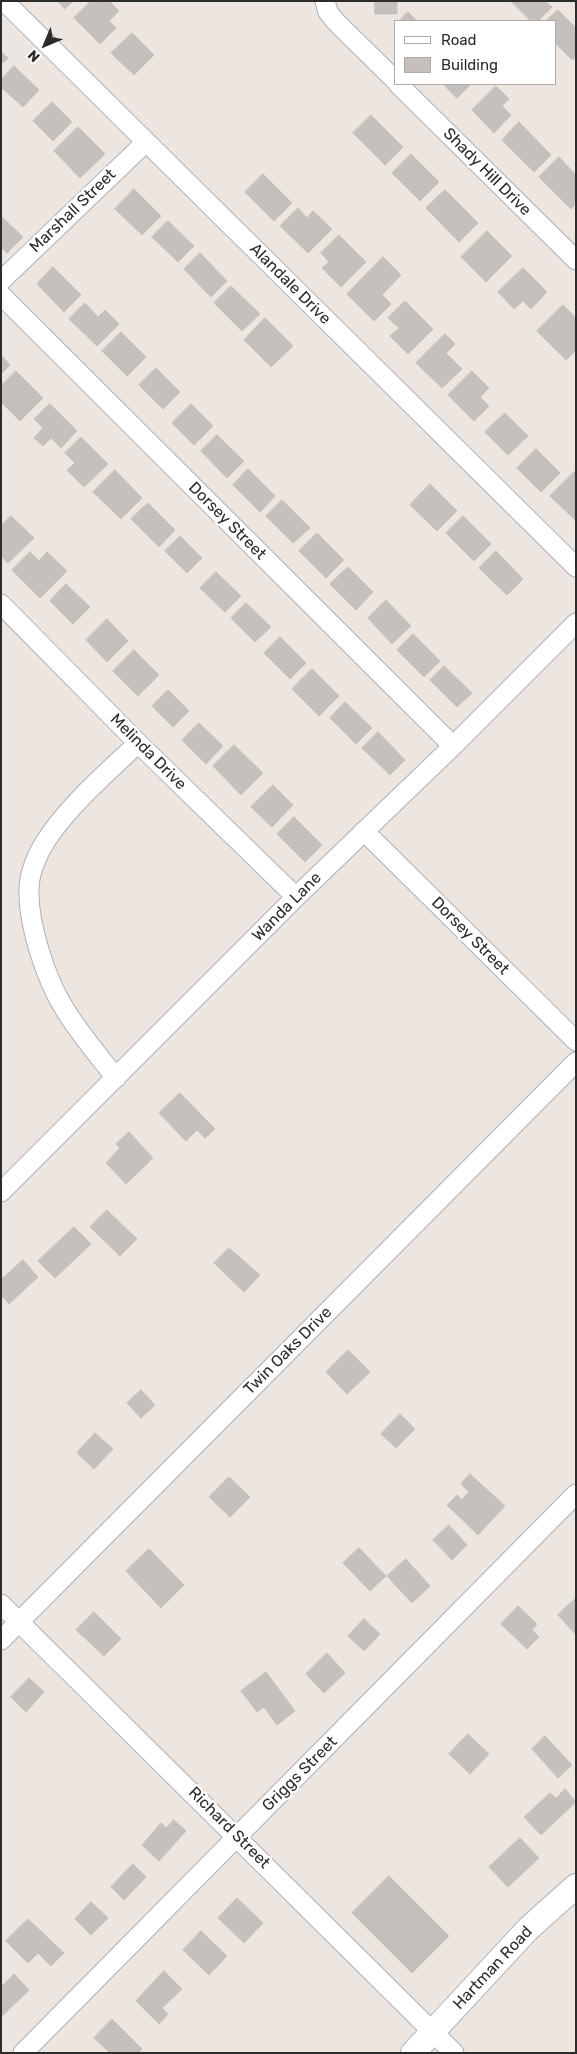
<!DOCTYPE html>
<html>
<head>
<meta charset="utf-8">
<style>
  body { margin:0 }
  #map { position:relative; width:577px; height:2054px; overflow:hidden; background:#ece5e0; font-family:Rubik,sans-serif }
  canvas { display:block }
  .frame { position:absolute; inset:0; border:2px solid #2c2c2c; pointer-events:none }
  .legend { position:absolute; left:394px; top:20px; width:162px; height:65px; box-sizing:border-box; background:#fff; border:1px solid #ababab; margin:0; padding:6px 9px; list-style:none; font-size:15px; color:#2c2c2c }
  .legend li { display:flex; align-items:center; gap:10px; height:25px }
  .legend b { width:25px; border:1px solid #ababab }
  .north { position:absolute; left:20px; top:20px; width:50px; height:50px; -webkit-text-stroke:4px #fff; paint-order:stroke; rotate:225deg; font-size:14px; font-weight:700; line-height:20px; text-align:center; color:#2c2c2c }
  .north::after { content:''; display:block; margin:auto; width:18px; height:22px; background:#2c2c2c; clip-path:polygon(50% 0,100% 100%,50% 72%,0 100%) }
</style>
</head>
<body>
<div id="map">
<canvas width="577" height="2054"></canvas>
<div class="frame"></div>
<ul class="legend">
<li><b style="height:6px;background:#fff"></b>Road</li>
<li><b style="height:14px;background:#c5c0bb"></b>Building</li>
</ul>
<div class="north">N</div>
</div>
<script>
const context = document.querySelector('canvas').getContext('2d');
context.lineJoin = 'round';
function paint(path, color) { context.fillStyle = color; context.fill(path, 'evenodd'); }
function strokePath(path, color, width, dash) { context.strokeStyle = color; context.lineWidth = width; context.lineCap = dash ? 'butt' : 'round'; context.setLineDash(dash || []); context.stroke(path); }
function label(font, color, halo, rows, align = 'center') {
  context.font = font + ' Rubik,sans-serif'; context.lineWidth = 5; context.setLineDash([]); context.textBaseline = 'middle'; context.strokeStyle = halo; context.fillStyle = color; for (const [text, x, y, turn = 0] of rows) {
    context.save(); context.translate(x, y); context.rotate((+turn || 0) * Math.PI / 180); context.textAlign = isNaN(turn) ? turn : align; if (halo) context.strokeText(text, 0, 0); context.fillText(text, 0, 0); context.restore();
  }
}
const building = new Path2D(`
  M58,1H73L65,9Z
  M91,1H109L119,11L109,21L116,28L100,44L74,18Z
  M375,1H397V14H375Z
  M511,1H545L552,7L538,21H531Z
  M558,10L576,28V57L572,60L556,44V21H546Z
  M408,12L417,21H399Z
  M132,33L154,55L134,75L111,53Z
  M1,52L8,58L1,64Z
  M14,66L39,90L23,107L1,87V80Z
  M443,84H471L457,98Z
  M496,86L509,99L502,106L511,115L494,133L472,110Z
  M52,102L72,122L53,141L33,121Z
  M371,115L403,147L385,165L353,133Z
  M519,122L551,155L534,172L502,140Z
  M78,127L105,154L80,178L54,151Z
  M411,154L439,182L420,201L392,173Z
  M559,157L576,175V204L571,209L539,177Z
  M263,174L292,203L274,221L245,192Z
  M134,189L161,216L142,235L115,209Z
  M445,190L478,223L459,242L426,208Z
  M298,208L307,218L313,211L332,229L308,253L280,226Z
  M1,216L23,237L7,253L1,247Z
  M168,221L194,246L178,262L152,237Z
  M487,231L512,256L486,282L461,257Z
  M339,235L366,262L341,287L322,268L329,262L321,253Z
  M200,253L227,281L211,297L184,269Z
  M383,257L401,275L382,295L391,304L374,321L347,294Z
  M53,267L81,295L64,312L37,284Z
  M523,268L547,292L531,309L523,301L514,309L498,292Z
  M231,286L260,314L242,331L214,303Z
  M405,301L433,329L408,354L390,336L399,328L388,318Z
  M85,303L98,317L105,310L119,324L97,346L69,319Z
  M563,305L576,318V350L566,360L537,331Z
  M265,318L293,346L271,367L244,340Z
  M121,332L146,357L127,376L102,351Z
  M445,334L455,344L446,353L462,369L442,388L416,363Z
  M1,355L10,365L1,374Z
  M156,368L180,392L163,409L139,385Z
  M16,371L43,398L20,421L1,402V386Z
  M472,371L489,388L480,397L489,406L474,421L448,395Z
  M50,404L77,431L61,448L51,438L43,446L34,438L43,428L34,419Z
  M191,404L213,426L194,445L172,423Z
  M505,413L528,436L508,455L485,432Z
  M217,435L244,461L227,478L201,451Z
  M81,437L108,464L84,487L67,470L75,463L65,453Z
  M536,449L560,473L541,492L517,468Z
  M248,469L275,496L260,512L233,485Z
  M115,470L142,498L121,519L93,492Z
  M574,472L576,474V521L550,496Z
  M430,484L457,511L437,531L410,505Z
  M282,500L310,528L293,543L266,516Z
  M148,503L175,530L159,547L131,519Z
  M11,516L34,538L8,563L1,556V526Z
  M463,516L491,544L474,561L446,533Z
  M317,533L344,560L326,578L299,551Z
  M180,536L202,558L187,573L165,551Z
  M496,551L523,579L507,595L479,568Z
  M30,552L39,561L47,552L67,571L40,598L12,570Z
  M348,567L373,592L356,610L330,584Z
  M216,572L241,596L225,612L200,588Z
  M66,584L90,607L73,624L50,601Z
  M386,600L411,626L392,644L368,618Z
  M246,603L271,627L255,642L231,618Z
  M107,619L128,641L107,662L86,640Z
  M413,634L440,661L424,677L397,650Z
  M280,637L306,663L290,679L264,653Z
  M134,650L159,675L138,696L113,671Z
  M444,666L472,693L457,707L430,680Z
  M312,669L339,696L319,716L292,689Z
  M168,690L189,711L173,727L152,706Z
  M345,702L372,728L356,744L330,718Z
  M199,723L223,746L206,764L182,740Z
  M378,732L405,760L390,775L362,748Z
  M234,745L263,773L241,795L213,766Z
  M273,785L293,805L272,827L251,807Z
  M294,817L322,845L305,862L277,834Z
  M180,1093L215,1129L205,1138L197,1130L186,1141L159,1113Z
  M129,1132L153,1158L126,1184L106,1163L120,1148L116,1144Z
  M107,1210L137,1239L120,1256L90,1227Z
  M74,1227L91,1244L55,1278L38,1261Z
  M229,1248L260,1275L244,1292L214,1263Z
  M23,1260L38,1277L9,1304L1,1295V1280Z
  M348,1350L370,1372L347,1394L326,1372Z
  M141,1390L155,1405L141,1418L127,1403Z
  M400,1414L415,1429L396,1448L381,1434Z
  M95,1433L113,1449L94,1469L77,1453Z
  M470,1474L505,1506L478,1535L447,1505L457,1495L462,1500L469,1492L461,1484Z
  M229,1477L250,1497L230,1517L209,1497Z
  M449,1525L467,1545L452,1560L433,1540Z
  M359,1548L386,1576L370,1591L343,1563Z
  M149,1549L184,1585L161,1608L126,1571Z
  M406,1559L430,1586L412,1603L387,1576Z
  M576,1598V1635L558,1615Z
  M518,1606L537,1624L532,1630L539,1637L527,1649L501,1624Z
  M94,1612L121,1639L104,1656L76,1630Z
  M364,1619L380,1634L364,1651L348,1636Z
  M327,1653L345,1673L324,1693L306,1674Z
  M266,1672L295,1711L277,1725L264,1707L257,1712L241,1691Z
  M29,1678L44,1692L26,1712L11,1697Z
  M468,1734L489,1754L470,1774L449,1754Z
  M545,1736L572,1765L558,1778L532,1749Z
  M565,1789L576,1802L541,1835L524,1817L550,1793L556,1798Z
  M174,1820L186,1831L159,1861L142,1845L161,1823L166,1828Z
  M520,1838L539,1858L508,1887L489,1867Z
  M133,1864L146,1877L124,1900L111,1887Z
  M389,1876L449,1936L412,1973L352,1913Z
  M237,1898L263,1923L244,1943L218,1918Z
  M91,1902L108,1918L91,1935L75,1919Z
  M28,1919L64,1953L51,1966L38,1953L28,1963L6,1941Z
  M201,1931L227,1956L209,1975L183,1950Z
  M164,1971L182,1989L162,2008L168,2014L159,2024L136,2001Z
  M14,1974L29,1990L1,2017V1983L3,1985Z
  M112,2019L142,2049L138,2053H110L94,2038Z`);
const minor = new Path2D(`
  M4,1L576,567
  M325,1L328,12L337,23L396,81
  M398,84L576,260
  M1,281L146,142
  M1,295L453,746
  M1,604L138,743L296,897
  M364,831L576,1041
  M116,1078C98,1055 79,1033 64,1008C46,979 29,927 29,893C28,875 37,854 47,839C71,803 107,773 138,743
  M1,1192L296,897L453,746L576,623
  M1,1604L454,2053
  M1,1640L576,1062
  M23,2053L576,1494`);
const tertiary = new Path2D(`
  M413,2053L528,1929L576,1886`);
const streetNames = [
  ["Shady Hill Drive",487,172,45],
  ["Marshall Street",73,211,-44],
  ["Alandale Drive",290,284,45],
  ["Dorsey Street",227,521,45],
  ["Melinda Drive",148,752,45],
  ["Wanda Lane",287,907,-45],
  ["Dorsey Street",470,936,45],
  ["Twin Oaks Drive",288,1351,-45],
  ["Griggs Street",300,1774,-45],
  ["Richard Street",229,1828,45],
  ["Hartman Road",493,1968,-47]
];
paint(building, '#c5c0bb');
strokePath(building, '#c7c0b9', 1);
strokePath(minor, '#acb0b7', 21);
strokePath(tertiary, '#acb0b7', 26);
strokePath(minor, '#fff', 19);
strokePath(tertiary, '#fff', 24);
label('16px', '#2c2c2c', '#fff', streetNames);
</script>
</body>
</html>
